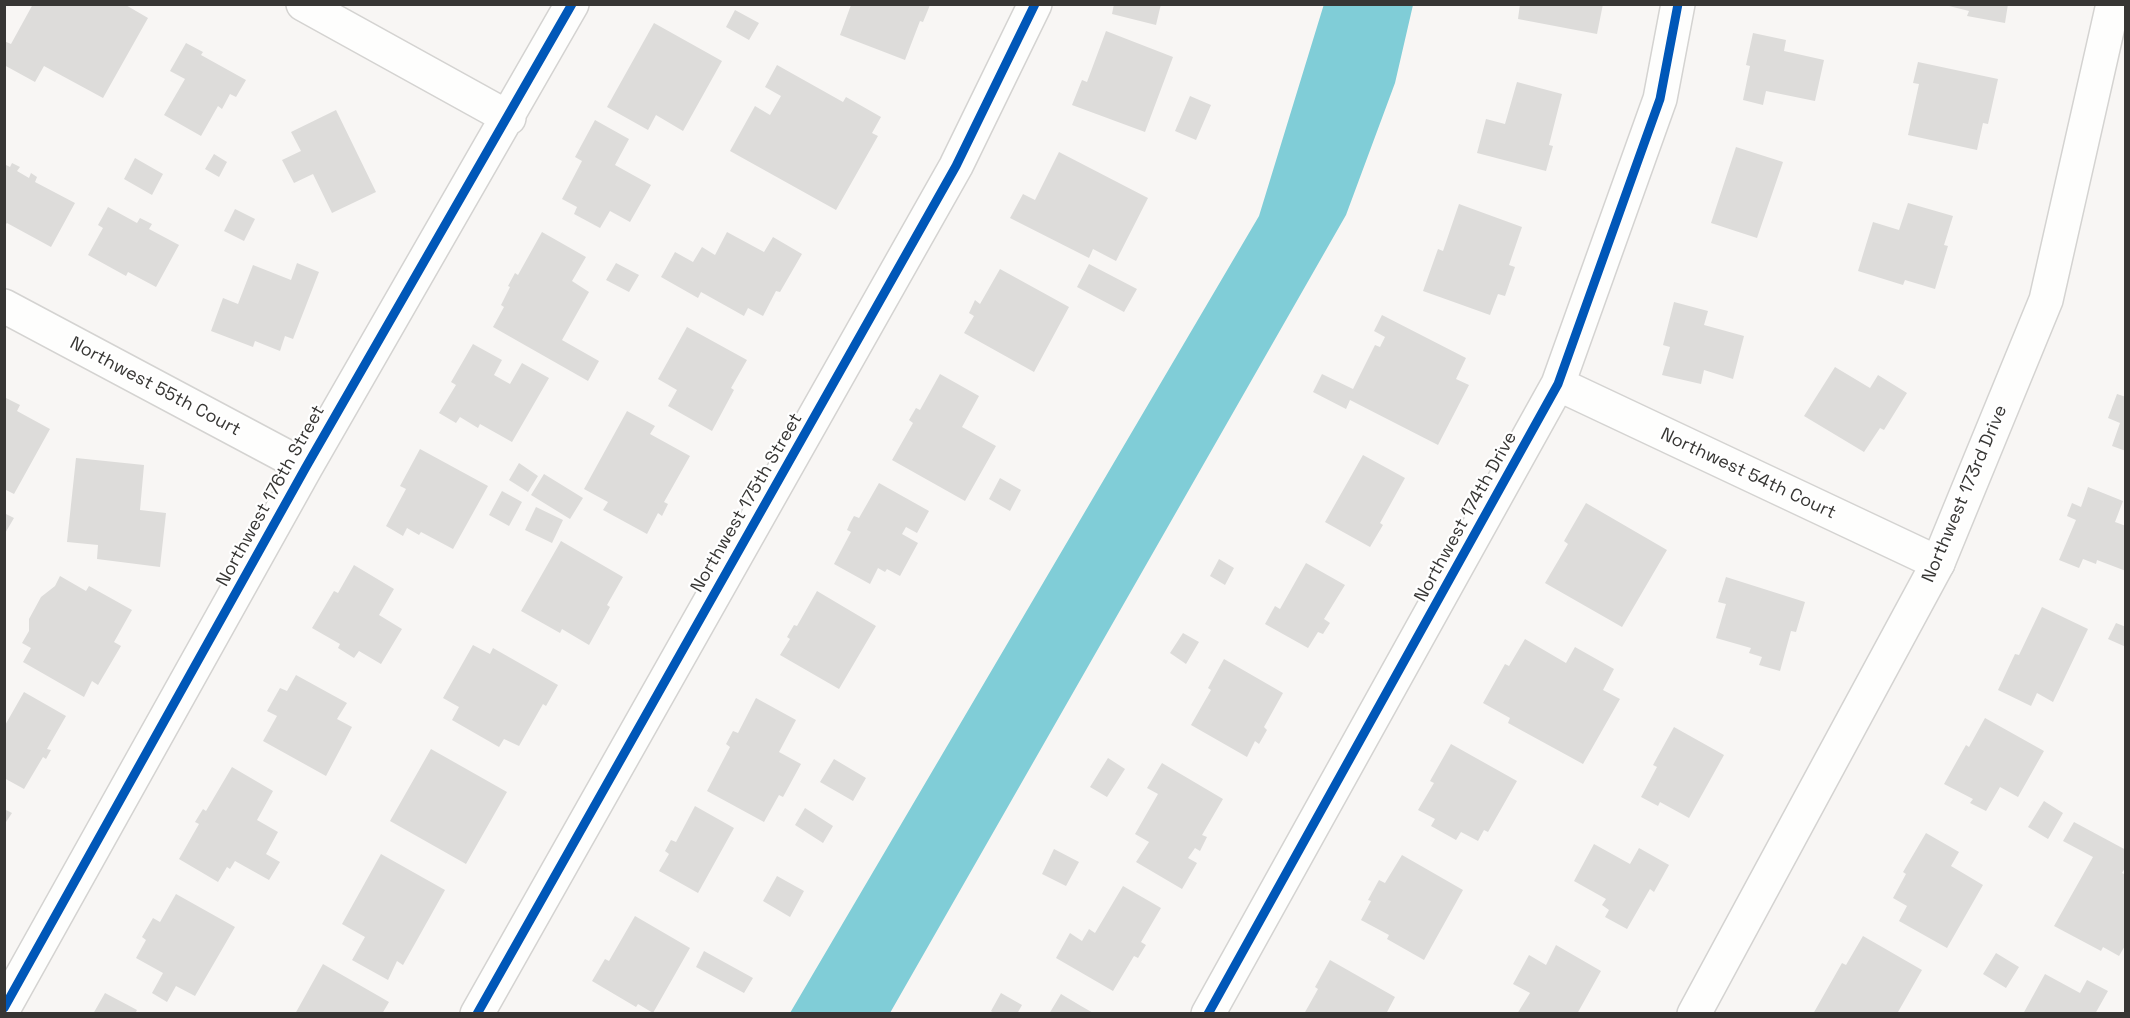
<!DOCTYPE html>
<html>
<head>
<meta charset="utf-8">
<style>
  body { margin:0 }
  #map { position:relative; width:2130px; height:1018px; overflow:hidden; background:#f8f6f4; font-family:"Space Grotesk",sans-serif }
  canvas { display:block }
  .frame { position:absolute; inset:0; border:6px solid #373634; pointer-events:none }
</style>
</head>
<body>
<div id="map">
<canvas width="2130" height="1018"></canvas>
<div class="frame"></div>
</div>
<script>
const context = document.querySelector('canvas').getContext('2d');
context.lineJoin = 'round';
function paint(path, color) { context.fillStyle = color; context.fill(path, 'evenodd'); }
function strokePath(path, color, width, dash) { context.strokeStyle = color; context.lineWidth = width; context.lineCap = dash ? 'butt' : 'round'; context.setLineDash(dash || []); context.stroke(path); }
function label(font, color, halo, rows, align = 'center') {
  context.font = font + ' "Space Grotesk",sans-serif'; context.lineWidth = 4.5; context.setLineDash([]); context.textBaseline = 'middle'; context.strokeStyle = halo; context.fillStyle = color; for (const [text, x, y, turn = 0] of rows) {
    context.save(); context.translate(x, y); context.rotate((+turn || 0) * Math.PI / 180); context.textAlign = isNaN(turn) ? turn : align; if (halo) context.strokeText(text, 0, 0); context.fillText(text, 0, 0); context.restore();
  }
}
const water = new Path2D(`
  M1324,4L1413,5L1395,83L1346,215L890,1013H790L1259,216Z`);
const building = new Path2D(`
  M33,4H124L148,18L103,98L44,66L35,82L4,65V41L11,44Z
  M1114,4H1161L1156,25L1112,14Z
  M1520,4H1603L1597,34L1518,19Z
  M1941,4H2008L2005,23L1967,16L1969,11Z
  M851,5H930L923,22L920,21L905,60L840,35Z
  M735,10L759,23L749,40L726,27Z
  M654,23L722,61L683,131L656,115L648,130L607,107Z
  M1106,31L1173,57L1145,132L1072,105L1082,80L1087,82Z
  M1753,33L1786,40L1784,51L1824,60L1815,101L1766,91L1763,105L1743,100L1750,66L1746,65Z
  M186,43L203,52L201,55L246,80L236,97L230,94L222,109L218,106L201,136L164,115L185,79L170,71Z
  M1918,62L1998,79L1988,124L1983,123L1977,150L1908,135L1919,84L1913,83Z
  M777,65L843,102L846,97L881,117L872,133L878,136L836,210L730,151L755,106L770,115L781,96L765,87Z
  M1517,82L1562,94L1549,145L1553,146L1546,171L1477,153L1486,119L1505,124Z
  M1190,96L1211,105L1196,140L1175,131Z
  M336,110L376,192L332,213L313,174L294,183L282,160L301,151L291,132Z
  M595,120L629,139L615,165L651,185L630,222L610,211L600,228L574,214L577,207L562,199L582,161L575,157Z
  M1736,147L1783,162L1757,238L1711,223Z
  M1059,152L1148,198L1116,261L1093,249L1089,258L1010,218L1023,194L1035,200Z
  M214,154L227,162L219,177L205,169Z
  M135,158L163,174L152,195L124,179Z
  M12,163L20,167L17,171L29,178L31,173L37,177L35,182L75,203L51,247L7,223L4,226V164L10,167Z
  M1908,203L1953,216L1944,245L1948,246L1935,289L1905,280L1903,285L1858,271L1873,222L1899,230Z
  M1459,204L1522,227L1509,265L1515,267L1505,296L1498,294L1490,315L1423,291L1438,249L1443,251Z
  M108,207L137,223L140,218L152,224L149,229L179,245L156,287L128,272L126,276L88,255L103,228L98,225Z
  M235,209L255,219L244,241L224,231Z
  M542,232L586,257L572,281L589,292L562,340L599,361L588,381L493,327L504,307L501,305L510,287L508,286L515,273L518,275Z
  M727,232L764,252L773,237L802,254L780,292L776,291L763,316L748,308L744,316L701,292L698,298L661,277L675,252L693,262L702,247L715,255Z
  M297,263L319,272L293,339L285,336L280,351L255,341L253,347L211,331L223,298L238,304L253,265L291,280Z
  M616,263L639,275L629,292L606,280Z
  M1089,264L1137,289L1124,312L1077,287Z
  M1000,269L1069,307L1034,372L964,333L974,316L969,313L975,300L980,304Z
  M1674,302L1708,311L1704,325L1744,336L1733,379L1704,370L1701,384L1662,375L1670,347L1663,345Z
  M1382,315L1466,358L1456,379L1469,385L1438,445L1350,400L1346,409L1313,392L1322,374L1353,389L1375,345L1380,347L1385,337L1374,331Z
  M687,327L747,360L731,388L734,390L712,431L668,406L677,390L658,379Z
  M473,344L502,360L494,375L510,384L522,363L549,378L512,442L480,424L478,428L460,417L456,423L439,413L456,385L451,382Z
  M1835,367L1870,388L1878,375L1907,393L1884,430L1880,428L1864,452L1804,416Z
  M940,374L979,396L962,427L996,446L965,501L892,460L913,423L909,420L916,408L920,410Z
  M2117,394L2126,397V451L2112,446L2120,423L2108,418Z
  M4,397L20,405L17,411L50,429L14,494L4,489Z
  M627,411L655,426L650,434L690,456L664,502L668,504L662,516L658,513L647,534L603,510L608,502L584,489Z
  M420,449L488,486L453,549L421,532L419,535L407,528L403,536L386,526L406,489L400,486Z
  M1363,455L1405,478L1380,523L1383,525L1370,547L1325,522Z
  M76,458L144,465L140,510L166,513L160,567L97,559L98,545L67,542Z
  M519,463L538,476L528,492L509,480Z
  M544,474L583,498L570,519L531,495Z
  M1000,478L1021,490L1010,511L989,499Z
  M879,483L929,511L917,533L906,527L902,534L918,543L900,576L887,569L885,572L878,568L870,584L834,564L851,532L847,530L850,523L854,516L859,518Z
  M2088,487L2123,501L2115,522L2126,526V571L2097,560L2096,564L2083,559L2079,568L2059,560L2076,520L2067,516L2072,503L2081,507Z
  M502,491L522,502L509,526L489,515Z
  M1586,503L1667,550L1622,627L1545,583L1568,544L1564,541Z
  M536,507L563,520L552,543L525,530Z
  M4,513L14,518L4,535Z
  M561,541L623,577L607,605L610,607L589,645L562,629L560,633L521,611Z
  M1219,559L1234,568L1225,585L1210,576Z
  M1306,563L1345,585L1324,619L1330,623L1323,634L1318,632L1308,648L1265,624L1275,606L1280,609Z
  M354,565L394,589L379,615L402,629L381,664L359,651L354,658L338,648L340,644L312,628L334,591L338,593Z
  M60,576L86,591L89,586L132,610L114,642L121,646L98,685L92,681L84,697L23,662L31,648L22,643L29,631V619L41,597L55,586Z
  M1726,577L1805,602L1796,632L1791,631L1780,671L1759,665L1762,657L1749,653L1751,648L1716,638L1726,604L1718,602Z
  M817,591L876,626L839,689L780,655L790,639L787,637L794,625L797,626Z
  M2042,607L2088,629L2053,702L2037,693L2031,706L1998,690L2015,654L2019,655Z
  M2116,623L2126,627V647L2108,639Z
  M1183,633L1199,642L1186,664L1170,653Z
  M1525,639L1566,663L1575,647L1614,669L1603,690L1620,699L1583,764L1508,723L1510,718L1483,703L1505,664L1509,666Z
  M473,645L490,654L493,648L558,685L546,706L543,704L519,746L504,739L499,747L452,720L459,707L443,698Z
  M1224,659L1283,693L1264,727L1267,730L1259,744L1255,741L1247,757L1191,725L1211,690L1208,688Z
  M296,675L347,703L337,719L352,727L326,776L263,741L277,716L267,711L280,688L287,691Z
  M24,692L66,716L47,749L51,750L46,759L43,757L24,789L4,778V727Z
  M756,698L796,720L779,752L801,764L783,797L779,795L764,822L707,791L730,747L726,744L733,731L738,733Z
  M1985,718L2044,751L2018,797L2000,787L1986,811L1970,803L1973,799L1944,784L1966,745L1969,747Z
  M1674,727L1724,755L1689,818L1660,802L1658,806L1641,797L1657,767L1653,765Z
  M1451,744L1517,781L1488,832L1484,830L1478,841L1461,832L1456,840L1431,826L1435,819L1418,810L1434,783L1430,781Z
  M431,749L507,792L466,864L390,821Z
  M1108,758L1125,769L1107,797L1090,787Z
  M834,759L866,778L853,801L820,782Z
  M1162,763L1223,799L1202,835L1207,837L1200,851L1195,848L1188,858L1197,863L1182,889L1136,862L1149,842L1135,834L1158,794L1147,788Z
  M232,767L273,791L257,820L278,832L266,854L280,862L269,880L235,861L230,869L227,867L218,882L179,859L199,824L195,822L203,809L206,811Z
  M2044,801L2063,813L2048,839L2028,827Z
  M695,806L734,828L698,893L659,871L669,854L665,851L671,840L676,842Z
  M805,808L833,826L823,843L795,825Z
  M4,809L12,813L4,825Z
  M2074,822L2126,850V866L2122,873L2126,875V944L2119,956L2103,947L2101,951L2054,926L2093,857L2063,841Z
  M1926,833L1959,852L1951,866L1983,885L1947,948L1899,921L1907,906L1893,898L1906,874L1903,872Z
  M1594,844L1630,864L1639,848L1669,865L1654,892L1650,889L1627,929L1605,917L1609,910L1602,905L1606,899L1574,881Z
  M1054,849L1079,862L1066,886L1042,874Z
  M381,854L445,890L403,965L397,961L388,980L352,960L365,937L342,924Z
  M1402,855L1463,890L1424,960L1387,939L1389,935L1361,920L1371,901L1368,900L1379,880L1385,883Z
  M777,876L804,891L790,917L763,901Z
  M1123,886L1161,908L1141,942L1146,945L1138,958L1134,956L1113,991L1056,958L1070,933L1082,941L1089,929L1095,933Z
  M176,894L235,927L195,996L176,986L167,1002L152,993L163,973L136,958L146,940L142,937L153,918L160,922Z
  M635,916L690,948L653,1013L638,1004L636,1007L592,981L605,959L609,961Z
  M1863,936L1922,970L1898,1012L1901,1014H1813L1842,963L1846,965Z
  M1556,945L1601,971L1577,1014H1517L1530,993L1513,984L1529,955L1546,965Z
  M704,951L753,978L744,993L696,967Z
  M1996,953L2019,967L2006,988L1983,974Z
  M1330,960L1395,997L1386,1014H1304L1318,989L1315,987Z
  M323,964L389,1002L382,1014H295Z
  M2045,974L2080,993L2087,980L2108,991L2095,1014H2023Z
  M105,993L137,1010L135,1014H93Z
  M1001,993L1022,1005L1017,1014H995L991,1011Z
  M1061,994L1081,1006L1095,1014H1049Z`);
const street = new Path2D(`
  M303,4L509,118
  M4,306L306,467
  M1558,384L1938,563
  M4,1008L306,467L572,4
  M477,1014L956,166L1035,4
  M1208,1014L1558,384L1660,99L1678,4`);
const secondary = new Path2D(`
  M1694,1014L1938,563L2046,300L2113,4`);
const cycleway = new Path2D(`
  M4,1008L306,467L572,4
  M477,1014L956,166L1035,4
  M1208,1014L1558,384L1660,99L1678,4`);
const streetNames = [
  ["Northwest 55th Court",155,387,28],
  ["Northwest 54th Court",1748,474,25],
  ["Northwest 173rd Drive",1965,494,-67],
  ["Northwest 176th Street",271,496,-61],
  ["Northwest 175th Street",747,503,-60],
  ["Northwest 174th Drive",1466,517,-61]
];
paint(water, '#80cdd7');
paint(building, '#dddcda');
strokePath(street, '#d4d3d1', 36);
strokePath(secondary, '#d4d3d1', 36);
strokePath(street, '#fefefd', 33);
strokePath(secondary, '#fefefd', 33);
strokePath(cycleway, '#0057b8', 9);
label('18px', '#373634', '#fff', streetNames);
</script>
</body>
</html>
